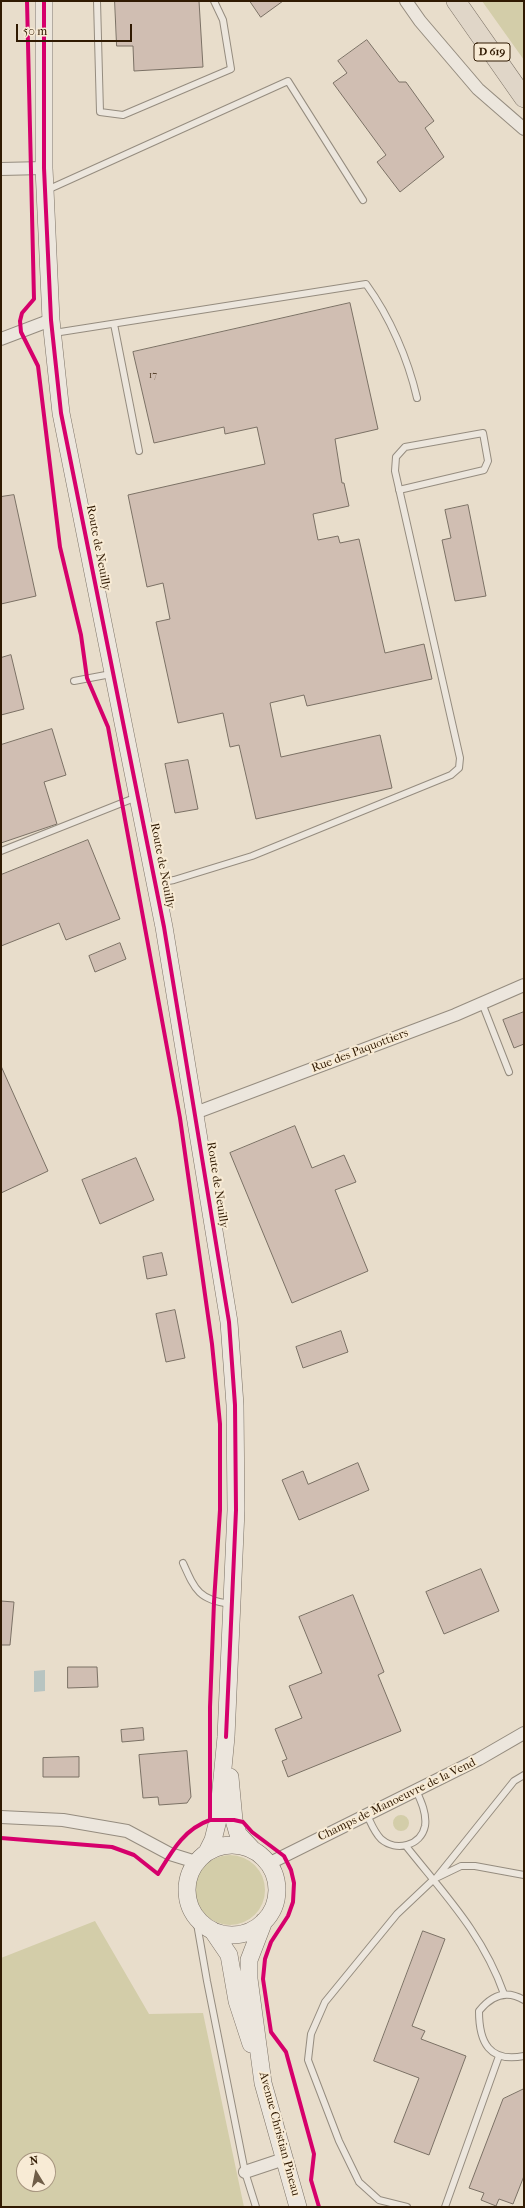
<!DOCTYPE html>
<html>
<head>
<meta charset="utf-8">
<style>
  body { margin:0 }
  #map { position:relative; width:525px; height:2208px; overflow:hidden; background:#e8ddcb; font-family:"IM FELL French Canon",serif }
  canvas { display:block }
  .frame { position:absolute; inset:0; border:2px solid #301a02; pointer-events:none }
  .north { position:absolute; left:16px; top:2152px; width:40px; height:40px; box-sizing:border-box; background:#f8ebd5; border:1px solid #a89781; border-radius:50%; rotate:350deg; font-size:11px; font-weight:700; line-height:16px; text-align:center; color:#301a02 }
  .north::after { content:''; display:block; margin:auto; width:14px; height:18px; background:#705e48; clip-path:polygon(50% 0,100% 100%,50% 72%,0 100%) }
  .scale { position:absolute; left:16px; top:24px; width:116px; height:18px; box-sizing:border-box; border:2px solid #301a02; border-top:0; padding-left:5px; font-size:12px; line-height:14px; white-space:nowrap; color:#301a02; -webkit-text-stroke:3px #f8ebd5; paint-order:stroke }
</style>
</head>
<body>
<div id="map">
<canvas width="525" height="2208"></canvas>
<div class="frame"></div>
<div class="north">N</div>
<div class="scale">50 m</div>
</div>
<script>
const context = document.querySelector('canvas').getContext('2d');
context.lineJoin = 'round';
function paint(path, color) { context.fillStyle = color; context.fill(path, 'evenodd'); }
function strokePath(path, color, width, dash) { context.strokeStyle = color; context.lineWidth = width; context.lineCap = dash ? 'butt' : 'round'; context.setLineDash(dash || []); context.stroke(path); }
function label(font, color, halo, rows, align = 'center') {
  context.font = font + ' "IM FELL French Canon",serif'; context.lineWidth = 4; context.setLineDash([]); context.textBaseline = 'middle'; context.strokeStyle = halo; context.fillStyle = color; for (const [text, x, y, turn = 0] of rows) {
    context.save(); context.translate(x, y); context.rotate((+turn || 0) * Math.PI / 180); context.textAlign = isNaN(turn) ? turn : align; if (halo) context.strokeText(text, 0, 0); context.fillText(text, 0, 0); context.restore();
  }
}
const green = new Path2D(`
  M482,1H524V60Z
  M393 1823a8 8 0 1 1 16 0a8 8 0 1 1-16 0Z
  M195 1890a35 35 0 1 1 70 0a35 35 0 1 1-70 0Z
  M95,1921L149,2014L203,2013L244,2207H1V1958ZM24,2160H48V2184H24Z`);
const water = new Path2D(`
  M45,1670V1691L34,1692V1671Z`);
const building = new Path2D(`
  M115,1H199L203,67L134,71L133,46H117Z
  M250,1H283L261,17Z
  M367,40L399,82H406L434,121L425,128L444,157L400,192L377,162L386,155L333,83L347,73L338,61Z
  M350,303L378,429L335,439L342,483H344L349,506L313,514L318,540L338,536L340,543L359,539L385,653L424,644L432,679L307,706L304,695L270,703L281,757L380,735L392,788L256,819L239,745L230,747L223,713L178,723L156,622L170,619L163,583L147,587L128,495L265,464L257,427L225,434L224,427L154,443L133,352Z
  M14,495L36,596L1,604V497Z
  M468,505L486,596L455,601L442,540L451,538L445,510Z
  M11,655L24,709L1,715V658Z
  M52,729L66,775L44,782L57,824L1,843V745Z
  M188,760L198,809L175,813L165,764Z
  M88,840L120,919L66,940L59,923L1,946V875Z
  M120,943L126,959L95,972L89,956Z
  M524,1012V1044L514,1048L503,1020Z
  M1,1066L48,1171L1,1193Z
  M295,1126L312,1168L344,1155L356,1182L335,1190L368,1271L292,1303L230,1153Z
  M136,1158L154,1200L100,1224L82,1180Z
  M162,1253L167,1275L147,1279L143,1257Z
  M175,1310L185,1358L166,1362L156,1314Z
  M341,1331L348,1352L303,1368L296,1347Z
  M358,1463L369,1490L299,1520L282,1480L303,1471L308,1484Z
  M481,1569L499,1611L444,1634L426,1592Z
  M353,1595L384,1672L378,1675L401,1731L288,1777L282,1761L287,1759L275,1729L302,1718L289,1686L322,1673L299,1617Z
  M1,1601L14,1602L10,1645H1Z
  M68,1667H97L98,1687L68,1688Z
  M143,1728L144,1740L122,1742L121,1730Z
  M187,1751L191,1797L187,1803L159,1805L158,1797L143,1798L139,1755Z
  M79,1757V1777H43V1758Z
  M423,1931L445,1939L412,2026L425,2031L421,2039L466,2056L429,2155L394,2142L419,2078L374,2061Z
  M524,2089V2176L513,2204L499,2199L496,2206L481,2200L484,2193L469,2188L503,2099Z`);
const lane = new Path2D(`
  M97,1L100,112L123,115L231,69L223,20L214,1
  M47,190L288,81L363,200
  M114,324L139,451
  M54,333L366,284C390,317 408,359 417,398
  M74,681L111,674
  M1,851L137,797
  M157,883L174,880L252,856L451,775L459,768L460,758L395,471L396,457L405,447L483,433L488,461L484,470L399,490
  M482,1003L509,1072
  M183,1563C195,1590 199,1600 230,1604
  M367,1815C371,1823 374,1832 381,1839C396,1852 421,1846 425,1826C427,1814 421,1801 416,1790
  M406,1846C444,1894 483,1934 504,1994
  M437,1877L514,1781L524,1775
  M196,1918L207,1981L245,2172L256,2207
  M524,2000C506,1989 491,1996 479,2011C479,2042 489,2063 524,2056
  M407,2207L379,2200L359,2182L339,2141L308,2060L311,2034L325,2002L397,1914L434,1879L461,1866H475L524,1875
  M445,2207L499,2056`);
const street = new Path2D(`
  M406,1L420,21L478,89L524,129
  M1,169L44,168
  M1,339L51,320
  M195,1113L455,1015L524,985
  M1,1817L63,1820L127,1831L170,1854L196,1862
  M268,1864L479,1759L524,1733
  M245,2172L284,2159`);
const secondary = new Path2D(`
  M44,1V168L51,320L61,413L164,927L229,1322L235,1405L236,1510L226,1737L218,1820L213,1840L207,1852
  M230,1777L234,1820L238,1834L252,1849
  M187 1890a45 45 0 1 1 90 0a45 45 0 1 1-90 0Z
  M264,1921L249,1960V1979L263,2083L298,2207
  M212,1930L229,1955L237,2001L251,2044`);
const primary = new Path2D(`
  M456,1L524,98`);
const cycleway = new Path2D(`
  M44,1V168L51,320L61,413L164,927L229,1322L235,1405L236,1510L226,1737
  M210,1820H234L243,1822L252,1832L284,1856L291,1870L294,1883L293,1902L288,1916L271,1942L265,1959L263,1979L271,2032L286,2052L314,2154L311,2180L319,2207
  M1,1838L112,1847L134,1855L158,1874C172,1851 184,1829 210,1820V1707L214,1602L220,1510V1424L212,1344L180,1118L108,727L87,678L81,635L60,547L38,366L21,332L20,321L22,313L34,299L27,1`);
const numberNames = [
  ["17",153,376]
];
const shields = [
  [492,52,36]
];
const shieldNames = [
  ["D 619",492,52]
];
const streetNames = [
  ["Route de Neuilly",98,548,79],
  ["Route de Neuilly",162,866,79],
  ["Rue des Paquottiers",360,1051,-21],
  ["Route de Neuilly",217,1185,81],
  ["Champs de Manoeuvre de la Vend",397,1800,-26],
  ["Avenue Christian Pineau",279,2134,75]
];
paint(green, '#d3cda9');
paint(water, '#b7c4c1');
paint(building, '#d0beb2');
strokePath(building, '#7b7165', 1);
strokePath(lane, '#958c7f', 8);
strokePath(street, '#958c7f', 14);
strokePath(secondary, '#7b7165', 18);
strokePath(primary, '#7b7165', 20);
strokePath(lane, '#ece6dd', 6);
strokePath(street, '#ece6dd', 12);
strokePath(secondary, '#ece6dd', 17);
strokePath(primary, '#e0d6c8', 19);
strokePath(cycleway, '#d6006c', 4);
label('10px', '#58432e', null, numberNames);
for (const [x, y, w] of shields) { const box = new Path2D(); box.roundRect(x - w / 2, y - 9, w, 18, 3); context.fillStyle = '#f8ebd5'; context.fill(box); strokePath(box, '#301a02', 1); }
label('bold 11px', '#301a02', null, shieldNames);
label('12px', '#301a02', '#f8ebd5', streetNames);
</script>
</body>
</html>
